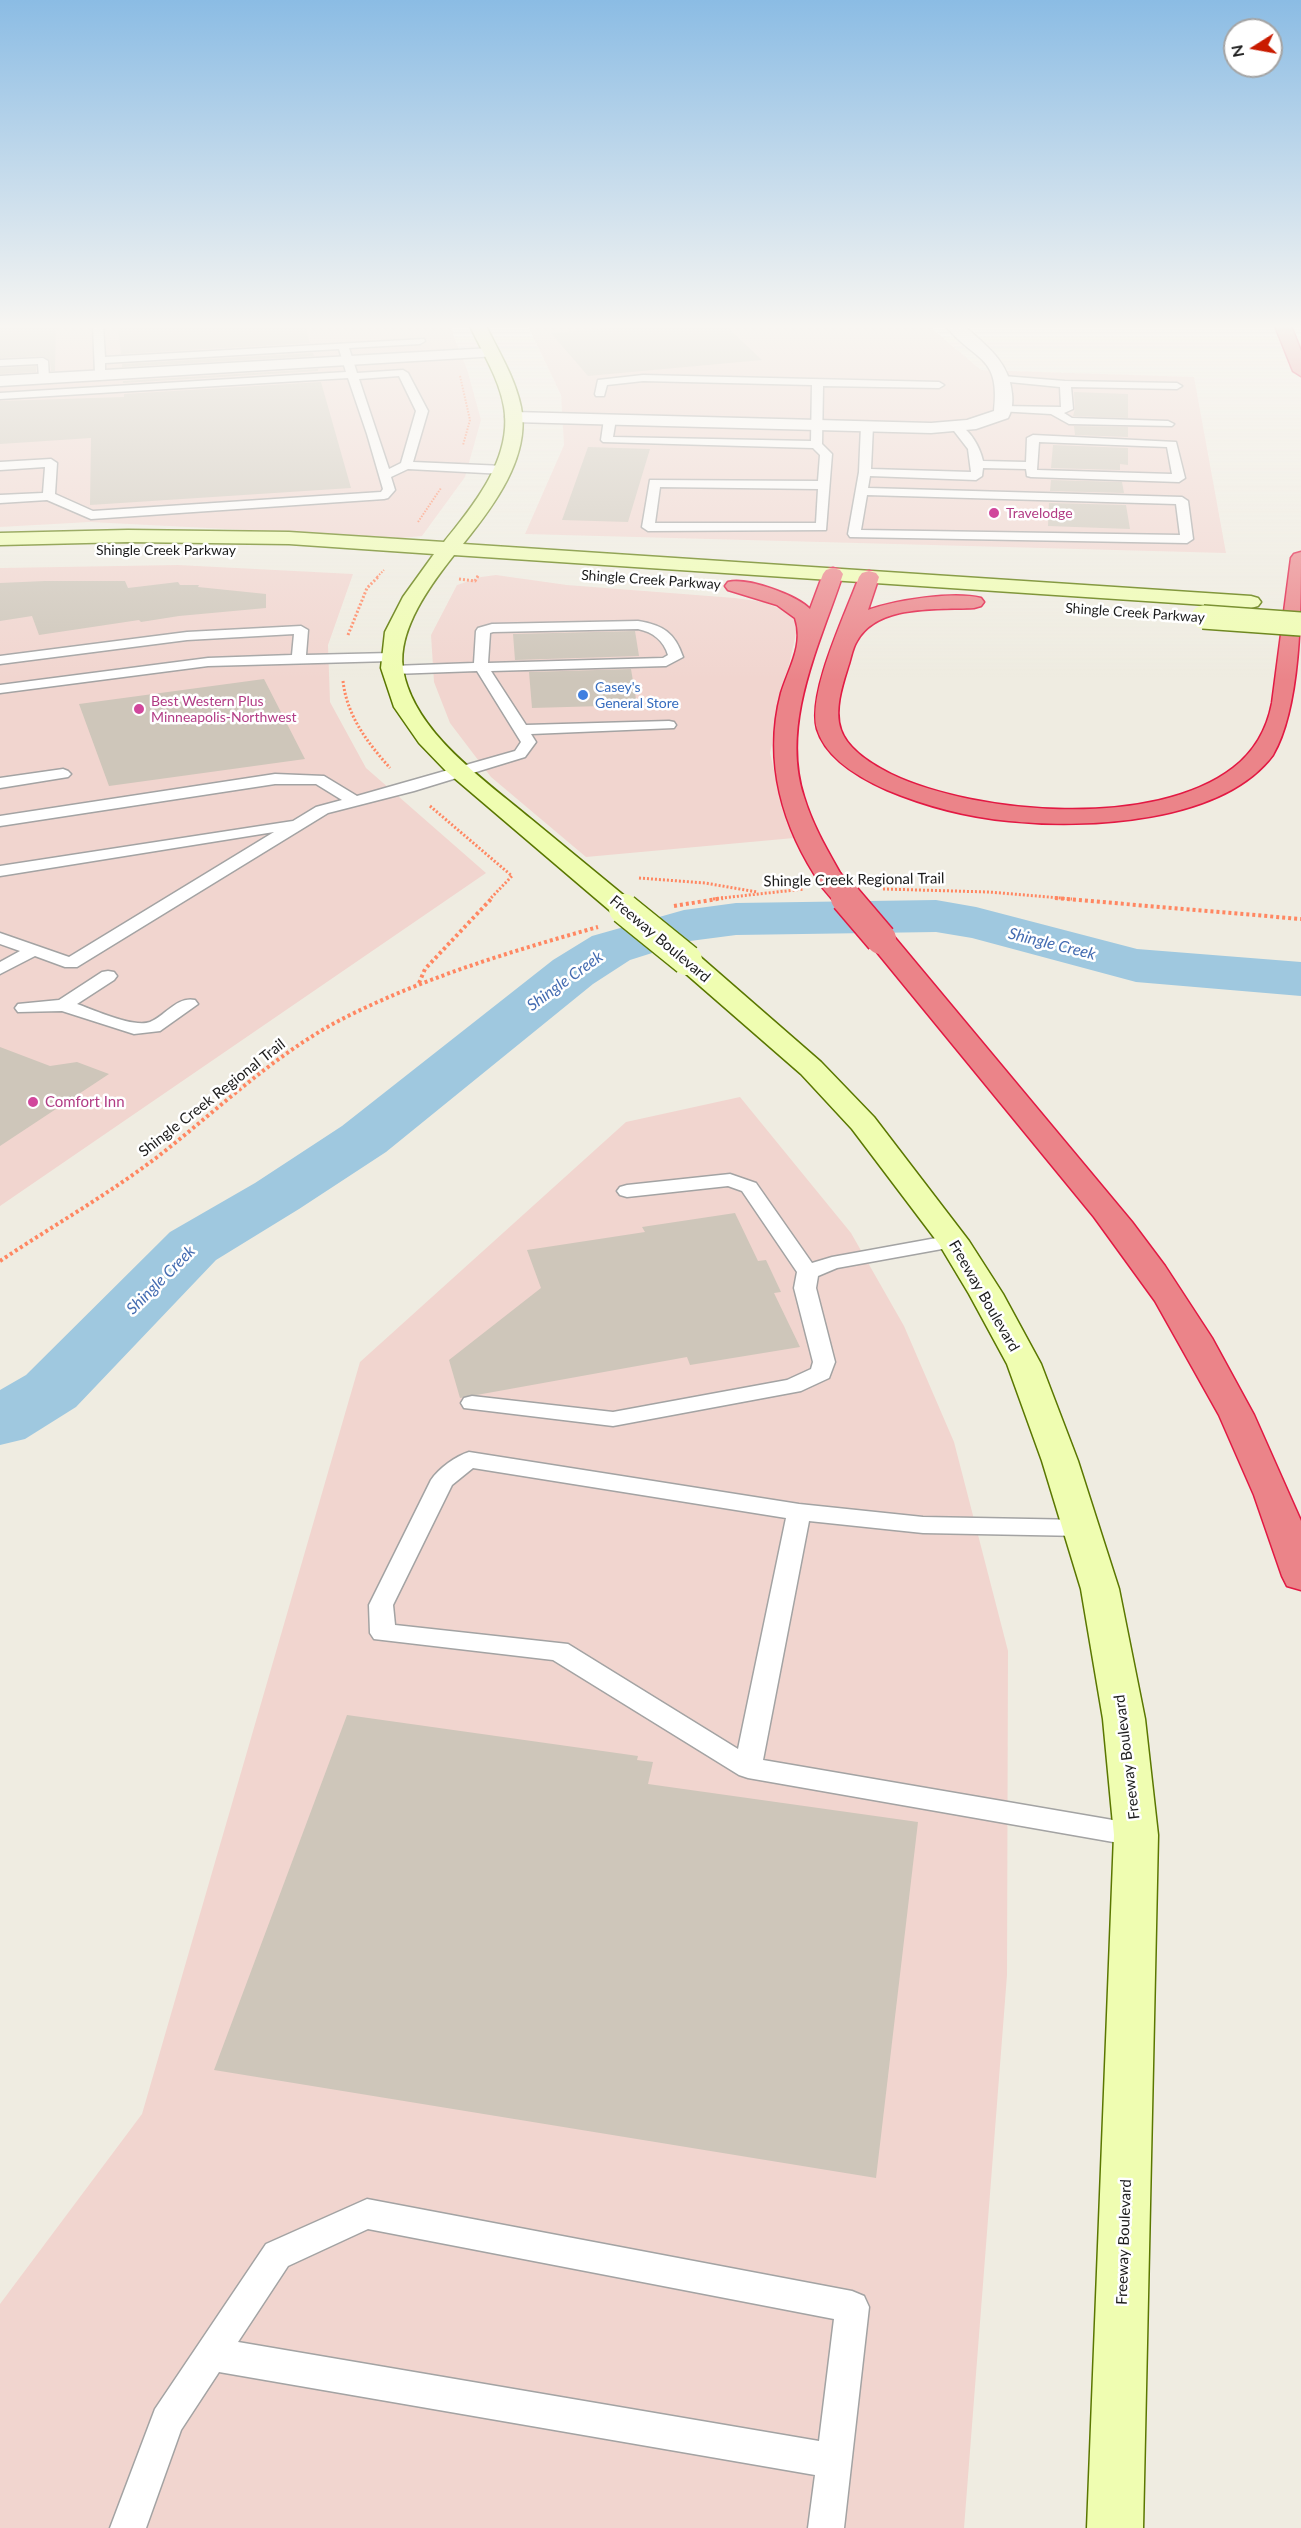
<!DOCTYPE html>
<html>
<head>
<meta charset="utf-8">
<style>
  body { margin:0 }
  #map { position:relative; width:1301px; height:2528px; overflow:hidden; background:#efece1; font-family:Lato,sans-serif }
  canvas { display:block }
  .north { position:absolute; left:1223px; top:18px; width:60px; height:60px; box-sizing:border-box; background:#fff; border:2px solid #a4a4a4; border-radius:50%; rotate:259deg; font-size:16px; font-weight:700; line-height:24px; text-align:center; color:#1c1c1c }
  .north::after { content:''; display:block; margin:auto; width:21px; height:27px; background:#c91b00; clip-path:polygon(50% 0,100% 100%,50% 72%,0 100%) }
</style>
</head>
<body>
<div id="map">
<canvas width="1301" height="2528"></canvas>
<div class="north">N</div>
</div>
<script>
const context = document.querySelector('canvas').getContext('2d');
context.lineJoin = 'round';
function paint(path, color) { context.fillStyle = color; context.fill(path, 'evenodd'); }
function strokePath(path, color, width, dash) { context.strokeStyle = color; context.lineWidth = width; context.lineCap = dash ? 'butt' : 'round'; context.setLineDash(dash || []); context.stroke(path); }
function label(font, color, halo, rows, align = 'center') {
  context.font = font + ' Lato,sans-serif'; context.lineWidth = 5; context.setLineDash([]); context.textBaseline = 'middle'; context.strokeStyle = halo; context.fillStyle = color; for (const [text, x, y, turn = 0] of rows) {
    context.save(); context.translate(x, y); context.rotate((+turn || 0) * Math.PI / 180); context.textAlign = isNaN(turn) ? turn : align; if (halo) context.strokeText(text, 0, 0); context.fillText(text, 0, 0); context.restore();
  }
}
const commercial = new Path2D(`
  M0,326H450L467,369L481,420L465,477L422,536L402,538L90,522L0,527Z
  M528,326H929L981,370L1194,377L1226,553L525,534L564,445L561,395Z
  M178,565L353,574L328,645L330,702L366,768L486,873L0,1206V568Z
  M496,575L567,585L735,598L764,602L791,614L798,624L770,753L778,788L794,838L586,857L491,777L450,723L434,682L431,635L457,585L481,577Z
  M740,1097L851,1233L904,1326L954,1442L1008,1651L1007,1975L964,2528H0V2304L142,2114L360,1362L626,1122Z`);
const river = new Path2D(`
  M936,900L976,907L1137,949L1301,962V996L1136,982L972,938L936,932L736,935L690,941L630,960L593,984L386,1152L299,1209L216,1260L76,1407L25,1439L0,1445V1390L26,1375L170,1232L255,1183L342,1126L553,960L592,936L684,910L736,903Z`);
const building = new Path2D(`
  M0,326H56L55,371H51L50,361L43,356L0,358Z
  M118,326H305L310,343L121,354Z
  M633,326H726L762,360L588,376L551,333Z
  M313,353L314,356L122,367V364Z
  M36,366V372L0,374V368Z
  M318,369V371L123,383V381Z
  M321,382L351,488L90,505L91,438L0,444V401L124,397V394Z
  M1074,392L1128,394V418L1073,416L1075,409Z
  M1074,426L1128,427V437L1075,435Z
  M1053,445L1128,448V465L1120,464V470L1051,468Z
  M588,447L650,449L628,522L562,520Z
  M1051,480L1122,482L1124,493L1050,491Z
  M1049,503L1126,505L1130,529L1048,526Z
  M45,581H125L128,588L178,582L180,585H199L198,587L266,594V608L179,616L141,622L139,620L39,635L32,616L0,621V583Z
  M635,631L639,656L515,660L513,634Z
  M631,669L637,705L532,708L529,672Z
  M264,679L305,759L109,786L79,704Z
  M0,1047L50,1066L77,1062L109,1074L0,1146Z
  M735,1213L758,1261L766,1260L781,1292L774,1293L800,1347L690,1365L687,1357L460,1398L449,1360L541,1288L527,1250L645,1232L642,1227Z
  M347,1715L638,1756L637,1760L653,1762L648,1784L918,1822L876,2178L214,2070Z`);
const pathFar2 = new Path2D(`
  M460,376L470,420L463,445
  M418,522L441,488
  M377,577L384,570
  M477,577L478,575`);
const pathFar1 = new Path2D(`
  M459,579L475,581L478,576
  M348,635L367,588L379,576
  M343,681C347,716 367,742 390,768
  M430,806L512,876L490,899
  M639,878L705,883L757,892
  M883,889L989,892L1072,899
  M713,899L804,889`);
const path = new Path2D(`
  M1055,898L1301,919
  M674,906L723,898
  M419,983L425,969L492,898
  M0,1261C51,1227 107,1195 156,1158C218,1110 275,1053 346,1017C426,977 512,951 598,927`);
const lane = new Path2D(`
  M93,326H103L105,357L424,339L425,341L420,344L349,348L357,373L403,370L408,373L428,411L413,462L504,466L510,470L504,474L408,469L391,477L395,490L388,498L384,499L91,519L47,500L0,503V495L43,493L45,467L0,470V462L51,459L57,463L55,494L93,511L381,492L383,489L367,434L348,378L0,399V393L346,372L339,349L105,363V373L100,376L95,373ZM399,376L416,411L401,463L389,469L359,379Z
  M43,358L48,361L49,378L44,381L39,378L38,364L0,366V360Z
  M643,375L939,382L944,385L939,388L823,386L822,444L832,454L826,530L648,531L642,527L650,480L818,481L820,455L813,448L603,442L601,440L604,419L610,416L616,419L613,437L811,441L812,385L643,381L607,385L604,396H596L595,394L598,380ZM660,487L818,489L816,523H655Z
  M1003,376L1065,381L1177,383L1182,386L1177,389L1071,387L1073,409L1064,413L1072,418L1168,421L1174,424L1172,426L1069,424L1051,414L998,411L996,409L1002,406L1061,407L1060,387L999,381L998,379Z
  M867,423L873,426L871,469L971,472L968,449L951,427L957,424C970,429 980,447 983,461L1026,462L1027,438L1033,435L1176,442L1185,478L1179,482L1031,477L1027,476L1026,469L983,468L982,476L976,480L870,476L868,488L1182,497L1188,501L1193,539L1187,543L850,537L848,534L859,472L861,426ZM1039,442L1167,447L1172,474L1037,470ZM867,495L1176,504L1180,535L861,530Z
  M638,621C663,625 675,633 683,657L666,666L491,671L526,725L669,721L674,722L676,725L674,728L531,734L536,742L525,757L414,791L328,813L77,967H65L35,956L0,974V962L20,951L0,944V933L69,957L274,832L0,876V866L293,821L316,807L342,800L316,784H275L0,826V816L275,774L324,776L357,796L515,751L521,742L477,671L393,674L386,670L393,666L474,663L476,631L478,628L492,624ZM638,629C653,632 664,641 668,655L663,658L488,663L490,633L493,632Z
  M301,626L308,630L306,655L391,653L398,657L391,661L208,666L0,693V685L208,658L292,655L294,634L187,640L0,664V656L187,632Z
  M63,769L68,771L71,774L68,777L0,788V778Z
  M108,971L114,972L117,976L114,980L77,1004C94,1010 133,1028 150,1022C165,1016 177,996 195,1000L198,1004L160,1031L134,1034L62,1011L18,1012L15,1008L18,1004L59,1000L102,972Z
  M730,1174L756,1183L812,1263L832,1257L953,1235L960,1237L963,1241L960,1245L953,1247L837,1268L818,1276L816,1288L835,1362L829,1378L801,1391L613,1426L464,1408L461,1403L464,1398L472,1396L613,1412L787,1380L811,1369L813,1362L794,1288L797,1272L742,1191L728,1186L627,1197L620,1195L617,1191L620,1187L627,1185Z
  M469,1452L799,1504L923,1517L1083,1520L1092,1522L1095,1528L1092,1534L1083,1536L923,1533L809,1521L763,1760L1136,1824L1146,1827L1150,1835L1146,1843L1136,1846L748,1778L739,1775L553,1660L374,1639L370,1633L369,1605L431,1480C439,1468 456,1456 469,1452ZM473,1468L786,1518L738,1749L568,1644L395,1625L393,1605L452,1485Z
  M367,2199L852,2291L864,2296L869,2307L844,2528H808L815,2475L219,2372L181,2430L146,2528H110L155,2409L266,2244ZM368,2229L834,2319L819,2441L238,2342L288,2266Z`);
const street = new Path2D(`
  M946,326H964C986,345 1010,363 1012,394C1013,402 1012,411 1008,418L976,429L931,433L514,422L508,421L505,417L508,413L514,412L931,423L967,420L994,411C1001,354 973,361 946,326Z
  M491,348L497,350L499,353L497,356L0,386V376Z`);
const secondary = new Path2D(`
  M470,326H486C499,352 515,378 521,407C531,457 493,507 463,544L1251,596L1258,598L1261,602L1258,606L1251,608L454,555C431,584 397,630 403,669C413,732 486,781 531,819C565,847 599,875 633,903L637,909L633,915L624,917L615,915L446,771L419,743L394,707L381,668L385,632L403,597L434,554L289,544L128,542L0,545V533L128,530L289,532L444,542C473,506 513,458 504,407C499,378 482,352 470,326Z
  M687,952L697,954L821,1062L874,1117L969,1241L1003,1294L1041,1364L1078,1461L1119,1589L1145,1719L1158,1835L1143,2528H1087L1114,1835L1103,1719L1081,1589L1042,1461L1007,1364L969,1294L939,1244L852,1129L801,1074L677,966L673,960L677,954Z`);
const highway = new Path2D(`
  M1275,326H1291L1301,351V376L1293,371Z
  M1301,552C1301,610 1301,707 1273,755C1222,823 1087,829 1009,821C968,817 925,806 887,790C860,778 826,759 817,729C807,693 846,613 859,577L862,573L869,571L876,573L879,577L868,610C895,600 954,591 981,598L984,602L981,606L974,608C937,610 878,604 857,641C852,649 851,659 848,667C842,686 834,711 841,730C848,750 873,765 891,774C977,815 1154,829 1233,768C1255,751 1267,729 1272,703L1291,558L1294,554Z
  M833,568L840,570L843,574C820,644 780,723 804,797C813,827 829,853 844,880L840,886L831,888L822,886C782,828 763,761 781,693C789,667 804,645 795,618L777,605L728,590L725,586L728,582C747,577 797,595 810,609L823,574L826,570Z
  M881,931L891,933L1132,1222L1165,1266L1212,1338L1254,1415L1301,1521V1590L1287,1586L1282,1576L1254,1495L1219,1415L1155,1301L1094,1217L871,945L867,939L871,933Z`);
const secondaryBridgeFar1 = new Path2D(`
  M1203,617L1301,624`);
const secondaryBridge = new Path2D(`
  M624,909L687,960`);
const highwayBridgeFar1 = new Path2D(`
  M831,880L847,899`);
const highwayBridge = new Path2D(`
  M846,898L881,939`);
const markers = [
  [994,513,6,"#d1479c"],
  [583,695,6,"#3f7fe0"],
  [139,709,6,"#d1479c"],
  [33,1102,6,"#d1479c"]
];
const farHotelnames = [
  ["Travelodge",1006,513],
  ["Best Western Plus",151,701],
  ["Minneapolis-Northwest",151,717]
];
const farStreetnames = [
  ["Shingle Creek Parkway",166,550],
  ["Shingle Creek Parkway",651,580,4],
  ["Shingle Creek Parkway",1135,613,4]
];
const farShopnames = [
  ["Casey's",595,687],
  ["General Store",595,703]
];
const streetNames = [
  ["Shingle Creek Regional Trail",854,880,-1],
  ["Freeway Boulevard",660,939,40],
  ["Shingle Creek Regional Trail",212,1098,-38],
  ["Freeway Boulevard",984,1296,60],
  ["Freeway Boulevard",1127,1757,-97],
  ["Freeway Boulevard",1124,2242,-88]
];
const hotelNames = [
  ["Comfort Inn",45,1102]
];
const waterNames = [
  ["Shingle Creek",1052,944,14],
  ["Shingle Creek",565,981,-36],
  ["Shingle Creek",161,1280,-45]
];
paint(commercial, '#f1d5cf');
paint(river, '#9fc8df');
paint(building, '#cec6ba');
strokePath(lane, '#a3a3a3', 3);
strokePath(street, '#a3a3a3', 3);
strokePath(secondary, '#5a7700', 3);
strokePath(highway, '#e21943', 3);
strokePath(pathFar2, '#ff8762', 2, [1.5, 1.5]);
strokePath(pathFar1, '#ff8762', 3, [2, 2]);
strokePath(path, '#ff8762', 4, [3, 3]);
paint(lane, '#fff');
paint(street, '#fff');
paint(secondary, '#effdb1');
paint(highway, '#eb8489');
strokePath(secondaryBridgeFar1, '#5a7700', 26, []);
strokePath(secondaryBridge, '#5a7700', 33, []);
strokePath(highwayBridgeFar1, '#e21943', 26, []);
strokePath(highwayBridge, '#e21943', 33, []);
strokePath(secondaryBridgeFar1, '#effdb1', 23);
strokePath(secondaryBridge, '#effdb1', 30);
strokePath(highwayBridgeFar1, '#eb8489', 23);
strokePath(highwayBridge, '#eb8489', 30);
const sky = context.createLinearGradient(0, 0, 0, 680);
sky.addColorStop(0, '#8bbce4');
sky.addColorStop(0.48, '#f8f6f2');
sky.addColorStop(1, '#f8f6f200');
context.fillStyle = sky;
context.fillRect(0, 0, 1301, 680);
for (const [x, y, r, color] of markers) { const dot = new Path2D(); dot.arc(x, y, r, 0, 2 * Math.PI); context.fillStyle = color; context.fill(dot); strokePath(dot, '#fff', 2); }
label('14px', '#b23c85', '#fff', farHotelnames, 'left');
label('14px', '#1c1c1c', '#fff', farStreetnames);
label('14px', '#366cbe', '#fff', farShopnames, 'left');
label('15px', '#1c1c1c', '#fff', streetNames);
label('15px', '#b23c85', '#fff', hotelNames, 'left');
label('italic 16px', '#446cb1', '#fff', waterNames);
</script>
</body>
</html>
